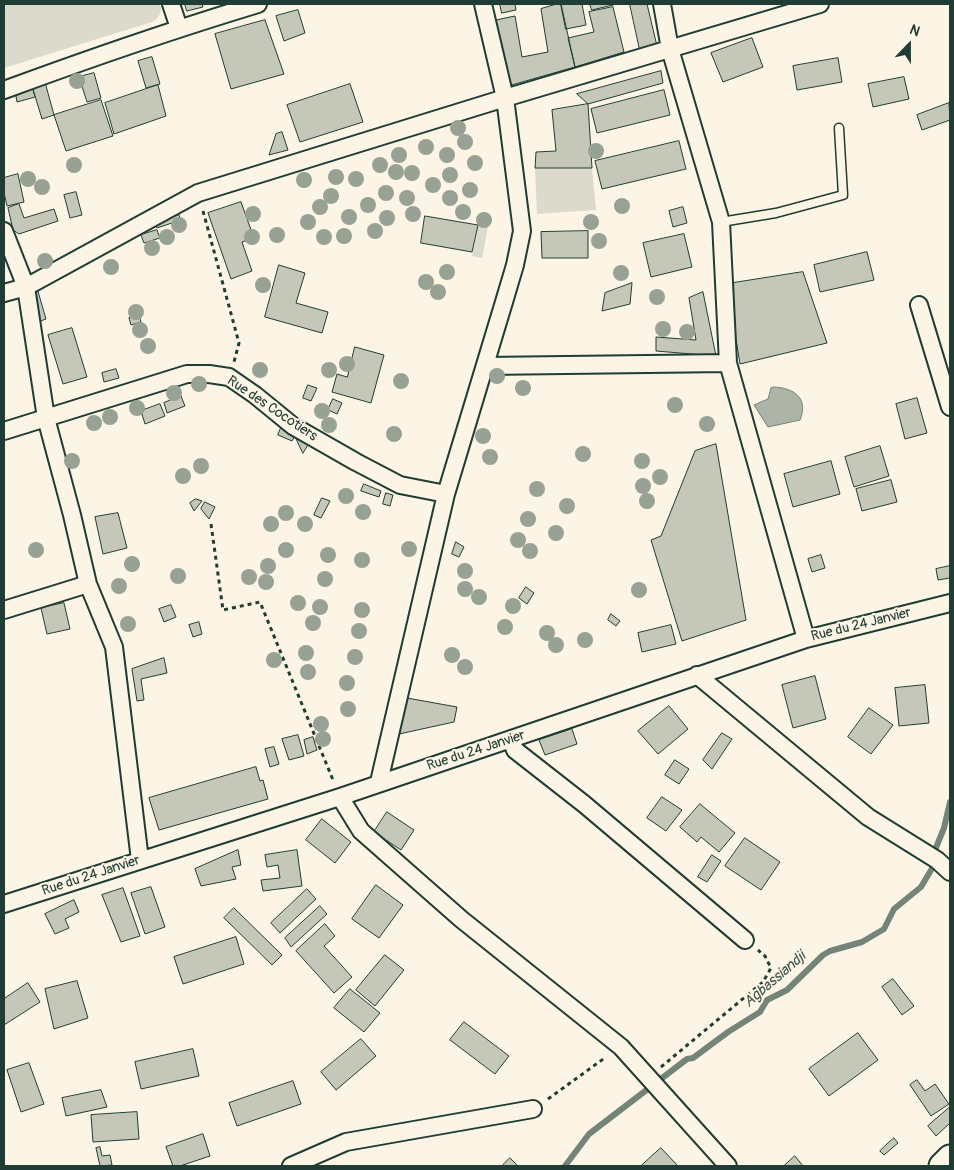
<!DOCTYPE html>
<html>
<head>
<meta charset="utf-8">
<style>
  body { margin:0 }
  #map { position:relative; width:954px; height:1170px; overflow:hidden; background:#fcf5e5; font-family:Pangolin,sans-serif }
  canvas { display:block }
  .frame { position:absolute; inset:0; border:5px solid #1f3d34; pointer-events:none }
  .north { position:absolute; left:884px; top:20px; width:50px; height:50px; -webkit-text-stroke:4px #fcf5e5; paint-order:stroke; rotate:22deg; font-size:14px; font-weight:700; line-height:20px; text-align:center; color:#1f3d34 }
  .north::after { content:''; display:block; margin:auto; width:18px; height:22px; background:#1f3d34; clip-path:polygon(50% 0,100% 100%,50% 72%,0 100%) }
</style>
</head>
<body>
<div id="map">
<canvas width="954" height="1170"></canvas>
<div class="frame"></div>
<div class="north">N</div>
</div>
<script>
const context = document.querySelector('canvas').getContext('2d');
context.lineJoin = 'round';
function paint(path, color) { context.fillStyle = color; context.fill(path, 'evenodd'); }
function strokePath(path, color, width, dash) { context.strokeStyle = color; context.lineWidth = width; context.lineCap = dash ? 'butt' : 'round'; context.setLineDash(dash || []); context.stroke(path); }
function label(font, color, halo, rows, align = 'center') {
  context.font = font + ' Pangolin,sans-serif'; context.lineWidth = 4; context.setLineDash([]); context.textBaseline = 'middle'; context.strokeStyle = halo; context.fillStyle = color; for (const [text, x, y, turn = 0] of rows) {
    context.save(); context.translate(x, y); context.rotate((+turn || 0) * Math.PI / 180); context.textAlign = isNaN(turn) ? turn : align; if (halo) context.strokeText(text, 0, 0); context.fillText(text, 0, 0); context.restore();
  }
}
const green = new Path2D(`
  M4,4H160C163,12 159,18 152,22L4,68Z
  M535,168H592L596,210L537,214Z
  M478,225L488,227L482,258L472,256Z`);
const water = new Path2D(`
  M774,387C794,388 809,398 800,420L768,427L754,405L768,399L771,388Z`);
const stream = new Path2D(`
  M933,855L944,828L950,802
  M565,1166L589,1134L687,1059L693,1058L728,1032L760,1012L767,1000L787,990L823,955L830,951L862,942L884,929L894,909L921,887L937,860`);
const building = new Path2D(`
  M185,4H202L203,7L187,11Z
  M500,4H515L516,10L502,13Z
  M557,4H561L575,67L508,86L496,20L515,16L522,57L548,52L541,9Z
  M561,4H582L586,25L566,29Z
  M590,4H617L592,10Z
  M630,4H647L657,46L640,50Z
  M613,7L624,52L575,67L568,38L594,32L589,12Z
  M298,10L305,33L284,41L276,16Z
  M265,20L284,74L231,89L215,34Z
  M752,38L763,67L723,82L711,53Z
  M152,57L160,84L146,88L138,61Z
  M838,58L842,82L797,90L793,66Z
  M661,71L663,83L588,104L577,94Z
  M94,73L101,98L87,102L79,77Z
  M904,77L909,99L873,107L868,84Z
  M45,82L54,115L42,119L32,86Z
  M350,84L363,122L300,142L287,105Z
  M158,85L166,116L114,134L105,103Z
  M32,86L35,97L17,102L15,91Z
  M664,90L670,115L597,133L591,109Z
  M101,100L113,136L66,151L54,115Z
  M949,103L950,120L922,130L917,115Z
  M588,104L592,168H535L536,152L556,151L552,110Z
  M282,132L288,150L269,155L276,134Z
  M679,141L686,169L602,189L595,161Z
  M18,174L24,202L7,206L4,193V178Z
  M76,192L82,215L70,218L64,195Z
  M241,202L254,238L242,242L252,271L231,279L208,213Z
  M19,204L24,218L54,209L58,221L19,234L13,230L8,208Z
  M683,207L687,223L673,227L669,211Z
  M179,215L181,220L157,228L155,223Z
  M425,216L478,225L472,252L421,243Z
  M157,230L160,238L144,243L141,235Z
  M588,231V258H542L541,232Z
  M684,234L692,267L651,277L643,243Z
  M867,252L874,280L820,292L814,265Z
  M279,265L305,273L296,303L328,312L322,333L265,317Z
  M803,272L827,343L740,364L727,284Z
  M632,283L630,304L602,311L605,293Z
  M37,288L46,319L38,322L29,289Z
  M703,292L716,356L656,351V337L696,340L689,298Z
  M139,315L141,322L131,325L129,318Z
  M72,328L87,377L63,384L48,335Z
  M355,347L384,355L371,403L332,392L337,374L347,377Z
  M116,369L119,378L104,382L102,373Z
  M308,385L317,388L311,401L303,398Z
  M181,396L185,406L167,413L164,403Z
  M917,398L927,433L905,439L896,404Z
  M333,399L342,403L337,414L328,410Z
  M160,404L165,416L145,424L141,411Z
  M281,428L295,436L292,441L278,435Z
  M295,436L308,445L303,453Z
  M716,444L746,620L682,641L651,540L661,536L695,451Z
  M880,446L889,476L854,487L845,457Z
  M831,461L840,494L793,507L784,474Z
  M891,480L897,502L862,511L856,489Z
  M364,484L381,491L379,497L361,491Z
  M386,493L393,495L390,506L383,504Z
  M322,498L330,501L321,518L314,515Z
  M196,499L202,501L194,511L190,503Z
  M205,502L215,507L209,519L201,509Z
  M118,513L127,548L103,554L95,517Z
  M456,542L464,547L459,557L452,554Z
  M821,555L825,568L812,572L808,559Z
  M950,566V578L938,580L936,569Z
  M526,587L534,593L527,604L519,598Z
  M64,603L70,629L47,634L41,608Z
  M171,605L176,617L164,622L159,609Z
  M611,614L620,621L616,626L608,620Z
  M199,622L202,634L193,637L189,625Z
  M671,625L676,644L642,652L638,633Z
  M164,658L167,673L141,679L144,700L137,701L132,669Z
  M815,676L826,719L793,728L782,685Z
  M925,685L929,723L899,726L895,688Z
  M407,698L457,707L454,722L399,734Z
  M669,706L688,729L658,754L638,731Z
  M869,708L893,725L871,754L848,737Z
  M572,729L577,744L545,755L539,740Z
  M722,733L732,739L712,769L703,760Z
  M298,735L304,756L289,760L282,739Z
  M313,737L317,750L307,754L304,740Z
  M274,747L279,764L270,767L265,749Z
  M675,760L689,769L679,784L665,775Z
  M256,767L260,781L263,780L268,799L159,830L149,798Z
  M662,797L682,810L666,831L647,818Z
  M700,804L735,833L719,852L701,837L697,842L680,827Z
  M387,812L414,830L401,850L374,832Z
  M322,819L351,842L335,863L306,840Z
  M745,838L780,862L761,890L725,866Z
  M238,850L241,865L232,867L236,879L201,886L195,869Z
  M297,850L302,886L263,891L261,880L280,878L278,865L267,867L265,855Z
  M712,855L721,861L707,882L698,877Z
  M376,885L403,905L379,938L352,919Z
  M151,887L165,927L145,934L131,893Z
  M123,888L140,936L121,942L102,895Z
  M307,889L316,899L280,933L271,923Z
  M74,900L79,912L65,919L69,928L55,934L45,914Z
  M320,906L327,914L291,947L285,938Z
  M234,908L282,955L272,965L224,918Z
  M325,924L335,936L324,946L352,977L334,993L296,951Z
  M236,937L244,964L183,984L174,957Z
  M385,955L404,970L375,1006L356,990Z
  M893,979L914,1006L902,1015L882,987Z
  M77,981L88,1018L54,1029L45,989Z
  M28,983L40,1002L4,1025V999Z
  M350,989L380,1013L364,1032L334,1008Z
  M464,1022L509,1056L495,1074L450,1040Z
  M858,1033L878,1060L829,1096L809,1069Z
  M361,1039L376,1056L336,1090L321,1072Z
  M193,1049L199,1076L141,1089L135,1062Z
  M29,1063L44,1104L21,1112L7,1070Z
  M917,1080L925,1091L935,1084L949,1104L931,1116L910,1085Z
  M293,1081L301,1104L237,1126L229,1103Z
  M101,1090L107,1107L66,1116L62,1098Z
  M950,1107V1123L936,1136L928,1126Z
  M137,1112L139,1139L93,1142L91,1115Z
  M203,1134L210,1156L180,1166H173L166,1147Z
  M894,1138L898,1143L884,1155L880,1151Z
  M100,1147L102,1156L110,1155L112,1165L100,1166L96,1148Z
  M661,1148L678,1166H641Z
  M795,1156L803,1166H784Z
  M510,1158L518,1166H502Z`);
const path = new Path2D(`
  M203,211L239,343L234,362
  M211,524L223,610L260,602L333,780
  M661,1067L763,982L771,968L765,956L758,950
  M548,1099L606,1057`);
const lane = new Path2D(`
  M721,222L776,213L843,195L839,128`);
const street = new Path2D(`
  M171,4L179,28
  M662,4L670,49L721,222L728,363L806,639
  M4,90C88,59 172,30 258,4
  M4,231L26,287L46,418L72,515L88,584L114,647L140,860
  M4,293L26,287L198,193L505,98L820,4
  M919,305L950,407
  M485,366L728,363
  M4,431L187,374H209L229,377L255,395L293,426L356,462L400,485L446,494
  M4,610L88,584
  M697,675L868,817L937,860L950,872
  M511,739L515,750L584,804L745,940
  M379,782L446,494L504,302L515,265L522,231L505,98L483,4
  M340,797L361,831L461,919L621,1047L728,1166
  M4,904L340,797L806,639L950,603
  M291,1166L346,1142L533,1109`);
const primary = new Path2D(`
  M942,1166L950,1158`);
const trees = [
  [77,81],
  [458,128],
  [465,142],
  [426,147],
  [596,151],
  [399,155],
  [447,155],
  [475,163],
  [74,165],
  [380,165],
  [396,172],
  [412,173],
  [450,175],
  [336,177],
  [28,179],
  [356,179],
  [304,180],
  [433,185],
  [42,187],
  [470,190],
  [386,193],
  [331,196],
  [407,198],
  [450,198],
  [368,205],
  [622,206],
  [320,207],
  [463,212],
  [253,214],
  [413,214],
  [349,217],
  [387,218],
  [484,220],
  [308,222],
  [591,222],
  [179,225],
  [375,231],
  [277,235],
  [344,236],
  [167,237],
  [252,237],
  [324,237],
  [599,241],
  [152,248],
  [45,261],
  [111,267],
  [447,272],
  [621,273],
  [426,282],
  [263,285],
  [438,292],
  [657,297],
  [136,312],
  [663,329],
  [140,330],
  [687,332],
  [148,346],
  [347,364],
  [260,370],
  [329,370],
  [497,376],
  [401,381],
  [199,384],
  [523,388],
  [174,393],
  [675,405],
  [137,408],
  [322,411],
  [110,417],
  [94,423],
  [707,424],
  [329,425],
  [394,434],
  [483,436],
  [583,454],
  [490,457],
  [72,461],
  [642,461],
  [201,466],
  [183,476],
  [660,477],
  [643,486],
  [537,489],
  [346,496],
  [647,501],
  [567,506],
  [363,512],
  [286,513],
  [528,519],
  [271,524],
  [305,524],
  [556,533],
  [518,540],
  [409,549],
  [36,550],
  [286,550],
  [530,551],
  [328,555],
  [362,560],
  [132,564],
  [268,566],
  [465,571],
  [178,576],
  [249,577],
  [325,579],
  [266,582],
  [119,586],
  [465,589],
  [639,590],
  [479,597],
  [298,603],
  [513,606],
  [320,607],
  [362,610],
  [313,623],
  [128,624],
  [505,627],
  [359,631],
  [547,633],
  [585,640],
  [556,645],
  [306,653],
  [452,655],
  [355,657],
  [274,660],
  [465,667],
  [308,672],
  [347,683],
  [348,709],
  [321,724],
  [323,739]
];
const streetNames = [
  ["Rue des Cocotiers",272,409,34],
  ["Rue du 24 Janvier",861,625,-14],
  ["Rue du 24 Janvier",476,751,-18],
  ["Rue du 24 Janvier",91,876,-18]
];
const waterNames = [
  ["Agbassiandji",775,980,-41]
];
paint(green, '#dcdacc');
paint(water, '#aeb3a7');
strokePath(water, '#758479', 1);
strokePath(stream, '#758479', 6);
paint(building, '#c5c7b9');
strokePath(building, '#1f3d34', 1);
strokePath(lane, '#1f3d34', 11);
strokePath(street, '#1f3d34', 20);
strokePath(primary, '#1f3d34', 29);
strokePath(path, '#1f3d34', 3, [4, 4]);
strokePath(lane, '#fcf5e5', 8);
strokePath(street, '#fcf5e5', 16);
strokePath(primary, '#fcf5e5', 25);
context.fillStyle = '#97a194';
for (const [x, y] of trees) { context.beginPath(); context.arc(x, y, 8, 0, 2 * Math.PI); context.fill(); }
label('14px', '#1f3d34', '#fcf5e5', streetNames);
label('italic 15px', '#435a51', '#fcf5e5', waterNames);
</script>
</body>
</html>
